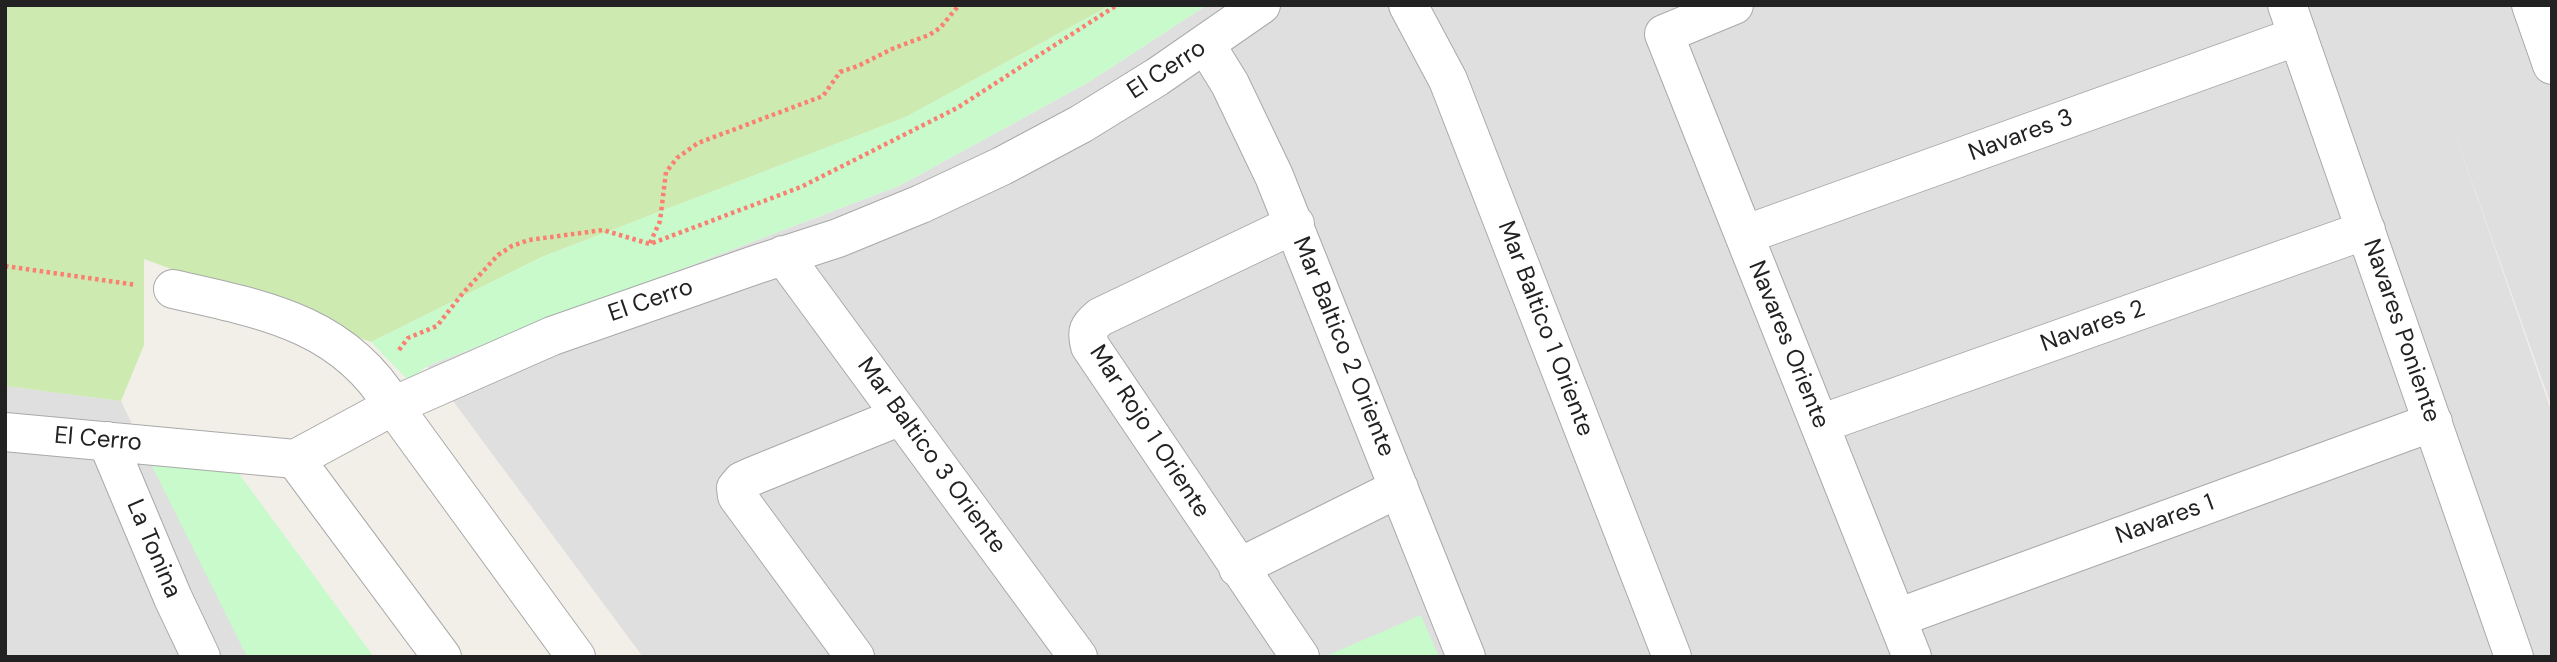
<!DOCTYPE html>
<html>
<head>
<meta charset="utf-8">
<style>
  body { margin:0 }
  #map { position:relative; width:2557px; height:662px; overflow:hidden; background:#f2efe9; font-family:"DM Sans",sans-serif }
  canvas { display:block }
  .frame { position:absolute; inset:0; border:7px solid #222; pointer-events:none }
</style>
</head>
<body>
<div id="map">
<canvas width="2557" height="662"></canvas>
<div class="frame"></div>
</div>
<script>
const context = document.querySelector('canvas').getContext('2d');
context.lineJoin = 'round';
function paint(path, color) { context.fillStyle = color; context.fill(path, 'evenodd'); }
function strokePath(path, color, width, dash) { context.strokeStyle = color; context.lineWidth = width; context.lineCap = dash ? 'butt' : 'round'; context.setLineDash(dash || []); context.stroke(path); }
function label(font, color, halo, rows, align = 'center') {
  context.font = font + ' "DM Sans",sans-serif'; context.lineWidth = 5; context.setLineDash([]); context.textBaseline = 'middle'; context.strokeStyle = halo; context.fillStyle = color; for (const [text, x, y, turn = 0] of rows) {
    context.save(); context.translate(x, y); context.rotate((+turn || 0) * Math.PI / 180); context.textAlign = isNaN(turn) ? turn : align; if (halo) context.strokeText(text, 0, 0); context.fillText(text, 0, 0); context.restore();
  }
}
const residential = new Path2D(`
  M1207,5H2552V408L2448,114L2552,413V657H643L427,366L899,186L1089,82Z
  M5,386L121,401L151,464L374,657H5Z`);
const grass = new Path2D(`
  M5,5H1111L906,117L542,257L371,342L144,259V345L121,401L5,386Z`);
const park = new Path2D(`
  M1111,5H1207L1089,82L899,186L427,366L409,381L371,342L542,257L906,117Z
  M151,464L237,471L374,657H247Z
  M1421,615L1439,657L1326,656Z`);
const path = new Path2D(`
  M650,243L660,221L666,172L677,158L698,143L823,96L840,72L858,66L892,49L929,35L940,28L959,5
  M5,266L136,285
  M399,350L408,338L437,326L463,293L498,255L512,246L529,240L603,230L650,244L801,187L957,108L1117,5`);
const minor = new Path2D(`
  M1408,5L1448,80L1672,657
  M1734,5L1664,34L1912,657
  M2287,5L2514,657
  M2531,5L2552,65
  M1206,45L1230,84L1274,176L1466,657
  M1295,224L1100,317C1088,327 1086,331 1090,346L1300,657
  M1744,235L2298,36
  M783,255L1078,657
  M173,289C260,309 343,322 393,406L576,657
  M1820,424L2366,230
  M5,432L295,459L393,406L552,336L755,265L838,238L921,204L1002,166L1081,124L1157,77L1261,5
  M107,441L173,598L201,657
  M295,459L442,657
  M1238,568L1399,488
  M1897,618L2433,422
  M855,657L737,496L736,488L742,481L753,476L901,416`);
const streetNames = [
  ["El Cerro",1167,70,-33],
  ["Navares 3",2021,136,-20],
  ["El Cerro",651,301,-19],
  ["Navares 2",2093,327,-20],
  ["Mar Baltico 1 Oriente",1545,329,69],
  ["Navares Poniente",2401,331,71],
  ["Navares Oriente",1788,345,68],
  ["Mar Baltico 2 Oriente",1343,347,68],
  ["Mar Rojo 1 Oriente",1149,432,57],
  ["El Cerro",98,440,5],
  ["Mar Baltico 3 Oriente",931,456,54],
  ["Navares 1",2165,520,-20],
  ["La Tonina",153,549,67]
];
paint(residential, '#e0dfdf');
paint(grass, '#cdebb0');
paint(park, '#c8facc');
strokePath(minor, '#a9a9a9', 40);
strokePath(path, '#fa8072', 4.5, [3.5, 3.5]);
strokePath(minor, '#fff', 38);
label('24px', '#222', '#fff', streetNames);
</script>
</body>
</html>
